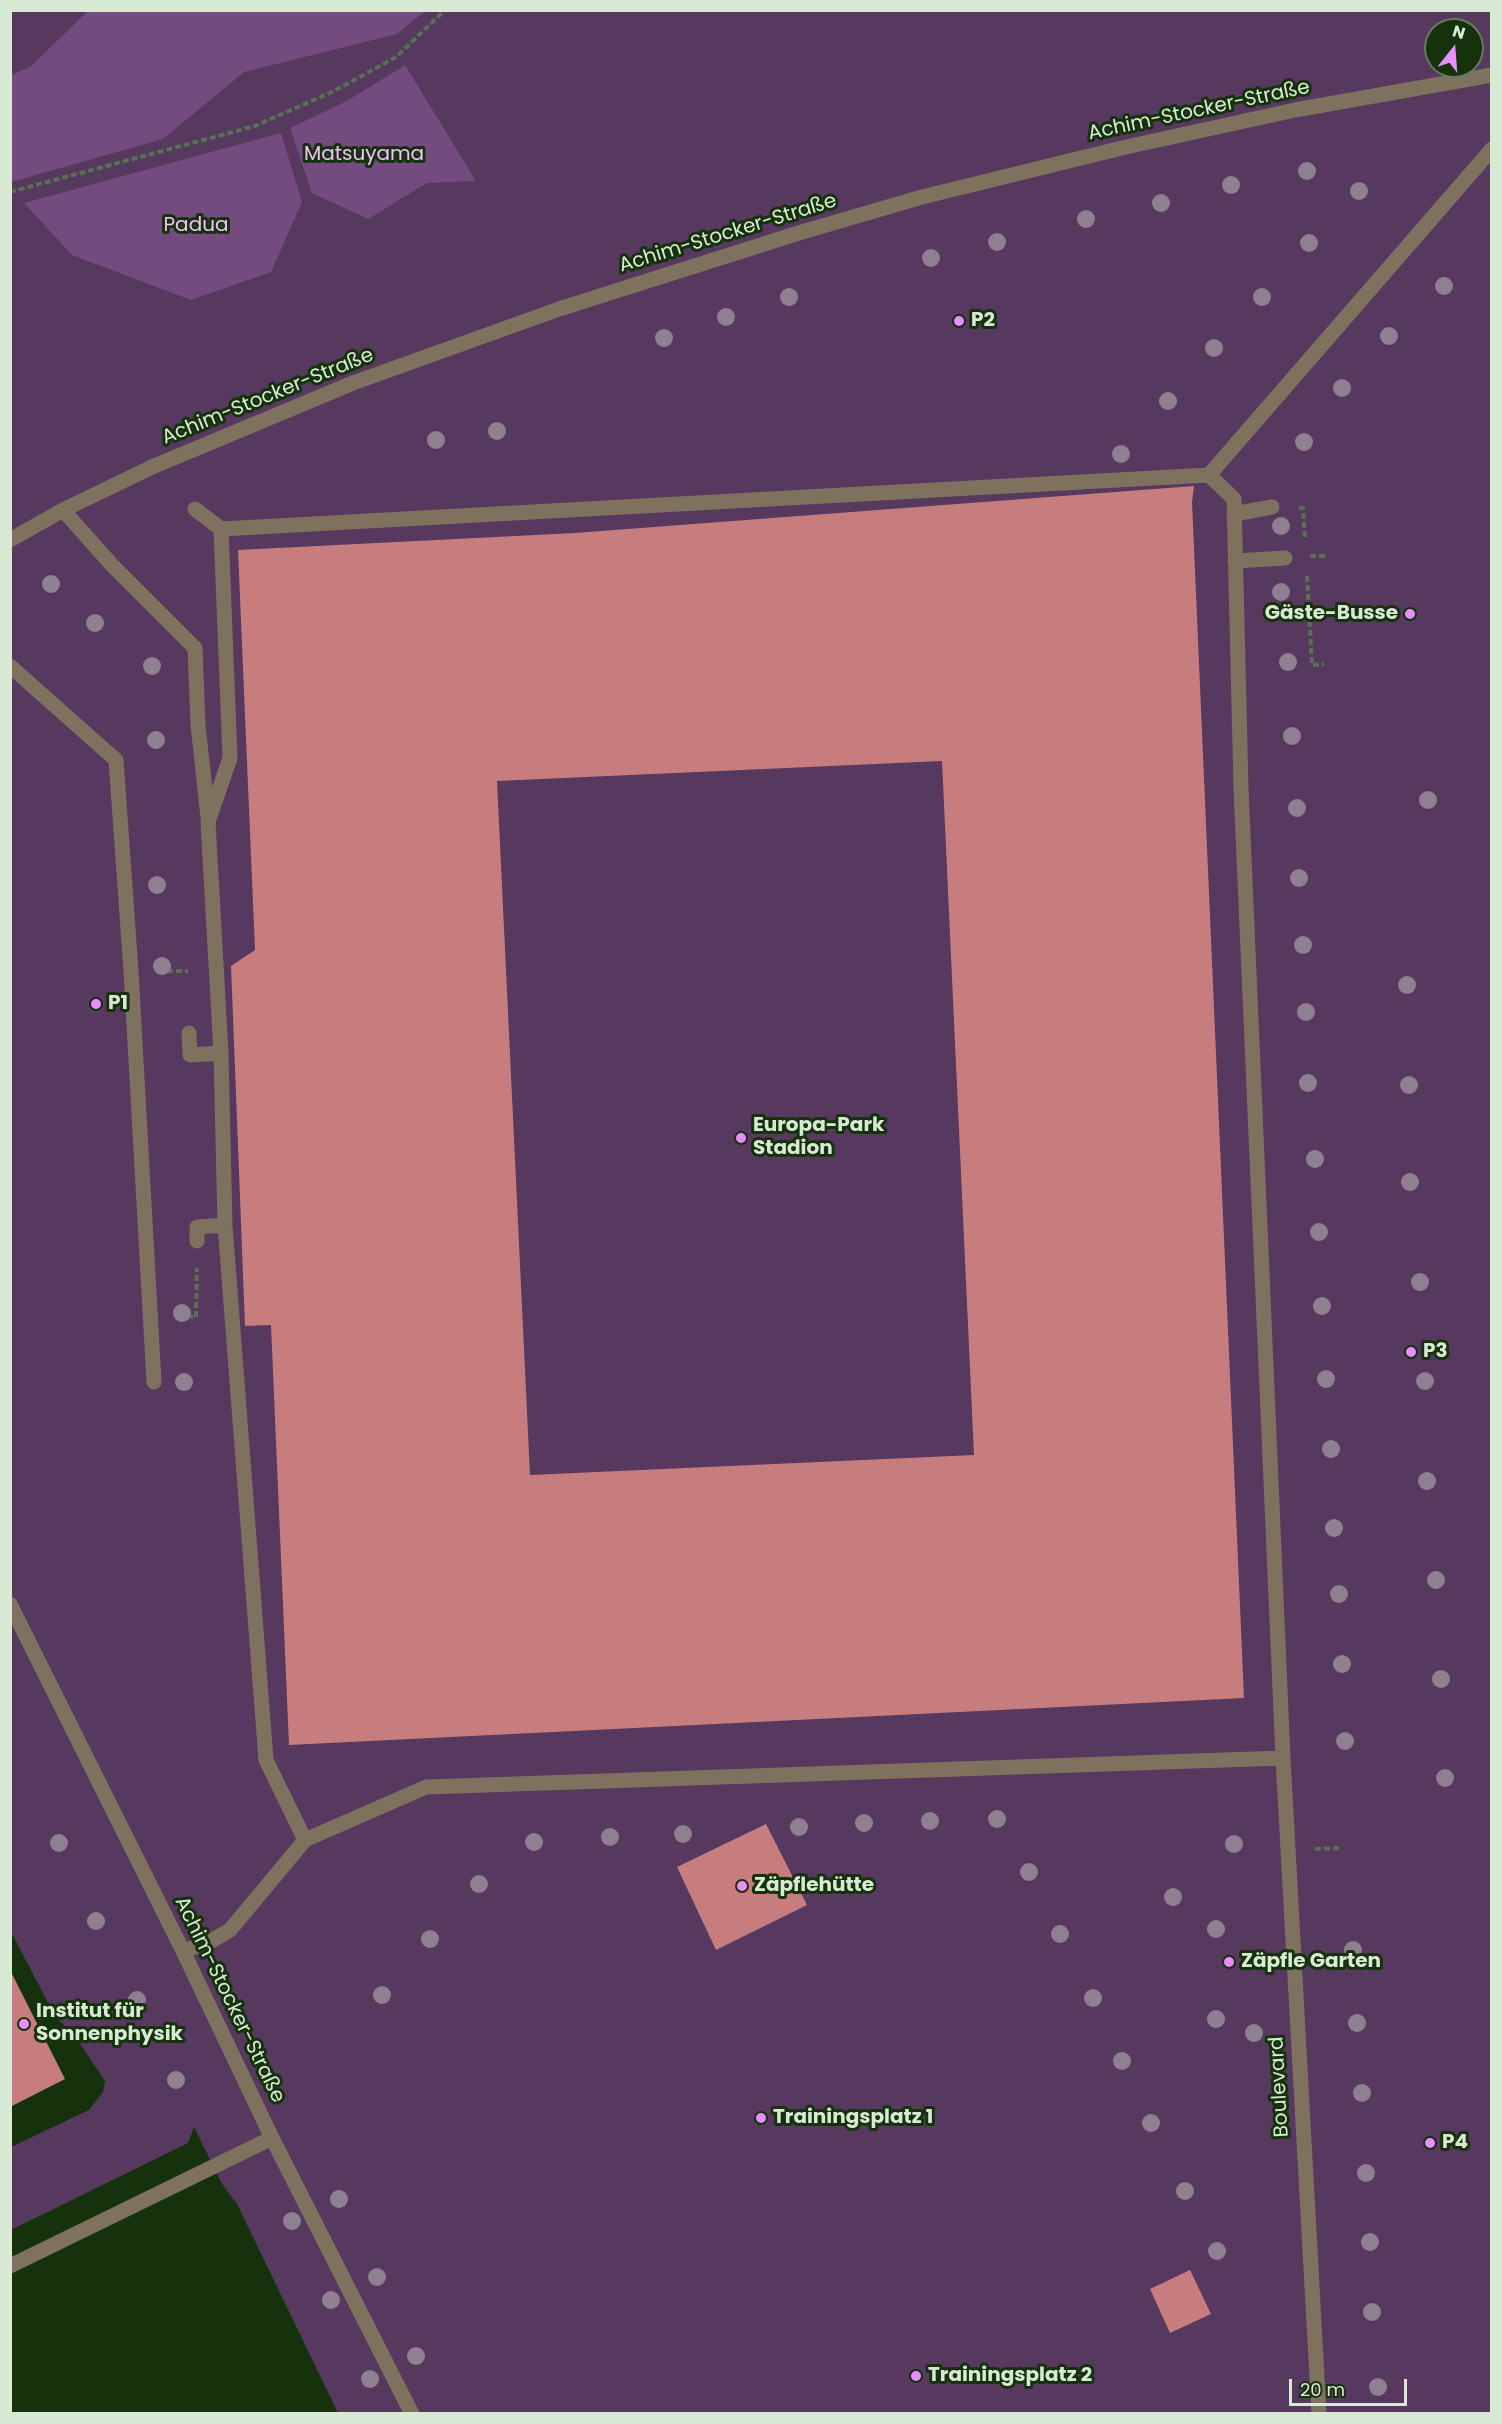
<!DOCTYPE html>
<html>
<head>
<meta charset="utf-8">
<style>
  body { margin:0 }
  #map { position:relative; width:1502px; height:2424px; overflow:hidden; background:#15320d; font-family:Poppins,sans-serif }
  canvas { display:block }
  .frame { position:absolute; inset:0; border:12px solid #d8ead4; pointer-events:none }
  .north { position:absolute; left:1424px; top:18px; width:60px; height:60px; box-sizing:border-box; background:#15320d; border:2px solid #637c5d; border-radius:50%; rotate:17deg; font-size:16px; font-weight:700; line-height:24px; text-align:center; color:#d8ead4 }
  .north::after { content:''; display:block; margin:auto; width:21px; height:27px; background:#e88eff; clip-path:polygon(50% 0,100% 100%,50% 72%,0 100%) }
  .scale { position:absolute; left:1289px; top:2379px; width:118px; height:27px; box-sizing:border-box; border:3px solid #d8ead4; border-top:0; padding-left:8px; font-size:18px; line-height:21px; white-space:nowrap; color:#d8ead4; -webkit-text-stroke:4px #15320d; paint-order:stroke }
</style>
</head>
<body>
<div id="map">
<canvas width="1502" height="2424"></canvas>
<div class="frame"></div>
<div class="north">N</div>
<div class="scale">20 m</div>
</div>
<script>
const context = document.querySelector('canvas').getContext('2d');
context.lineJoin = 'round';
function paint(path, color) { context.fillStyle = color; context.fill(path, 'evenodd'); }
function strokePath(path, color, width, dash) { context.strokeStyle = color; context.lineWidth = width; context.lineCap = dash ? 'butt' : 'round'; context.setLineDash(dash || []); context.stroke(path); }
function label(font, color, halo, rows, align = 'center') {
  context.font = font + ' Poppins,sans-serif'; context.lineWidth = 6; context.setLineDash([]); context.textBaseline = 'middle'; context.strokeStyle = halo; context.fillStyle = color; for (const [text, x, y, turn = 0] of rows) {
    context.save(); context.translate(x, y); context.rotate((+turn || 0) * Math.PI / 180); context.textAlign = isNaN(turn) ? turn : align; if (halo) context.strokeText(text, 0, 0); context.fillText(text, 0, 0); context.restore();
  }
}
const green = new Path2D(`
  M10,11H1491V2413H338L237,2204L222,2184L194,2127L188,2143L11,2230V2147L89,2110L103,2092L105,2081L72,2032L56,2018L10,1930ZM1436,30H1472V66H1436Z`);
const forest = new Path2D(`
  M88,11V10L425,11L397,34L244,72L163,139L11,182V75L30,67Z
  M405,65L476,181L427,183L368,219L312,193L290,128L347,101Z
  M281,133L302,202L271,272L191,300L72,255L24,203Z`);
const building = new Path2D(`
  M1194,486L1192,502L1244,1698L289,1745L271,1325L245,1326L231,966L255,950L238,550L575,533ZM942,761L974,1455L530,1475L497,781Z
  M766,1824L807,1905L716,1950L677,1867Z
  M10,1970L65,2079L10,2107Z
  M1190,2270L1211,2314L1170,2333L1150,2289Z`);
const path = new Path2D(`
  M10,192L255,126L334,91L396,57L445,10
  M1299,508H1303L1305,539
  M1310,556H1325
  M1307,576L1312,665L1324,664
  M158,971H188
  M178,1317H196L197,1268
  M1315,1849L1342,1848`);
const minor = new Path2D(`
  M195,509L221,529
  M63,510L111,564L195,648L198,725L208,817
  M1234,514L1272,507
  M10,540L63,510L152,467L353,383L559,309L802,232L922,197L1126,147L1295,110L1492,75
  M1235,561L1285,558
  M10,666L116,760L131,971L154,1382
  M189,1033L190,1055L221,1053
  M197,1241V1227L225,1225
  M10,1604L183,1951L272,2138L412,2414
  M305,1840L266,1760L225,1225L221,1053L208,822L230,758L221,529L1209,475
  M183,1951L208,1943L230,1930L305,1840L426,1787L1283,1758
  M10,2266L272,2138
  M1319,2414L1283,1758L1241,788L1234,499L1209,475L1492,149`);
const trees = [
  [1307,171],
  [1231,185],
  [1359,191],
  [1161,203],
  [1086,219],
  [997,242],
  [1309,243],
  [931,258],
  [1444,286],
  [789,297],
  [1262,297],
  [726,317],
  [1389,336],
  [664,338],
  [1214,348],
  [1342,388],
  [1168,401],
  [497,431],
  [436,440],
  [1304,442],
  [1121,454],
  [1281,526],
  [51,584],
  [1281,592],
  [95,623],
  [1288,662],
  [152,666],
  [1292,736],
  [156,740],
  [1428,800],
  [1297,808],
  [1299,878],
  [157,885],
  [1303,945],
  [162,966],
  [1407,985],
  [1306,1012],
  [1308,1083],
  [1409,1085],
  [1315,1159],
  [1410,1182],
  [1319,1232],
  [1420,1282],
  [1322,1306],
  [182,1313],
  [1326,1379],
  [1425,1381],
  [184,1382],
  [1331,1449],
  [1427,1481],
  [1334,1528],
  [1436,1580],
  [1339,1594],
  [1342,1664],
  [1441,1679],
  [1345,1741],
  [1445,1778],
  [997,1819],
  [930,1821],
  [864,1823],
  [799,1827],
  [683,1834],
  [610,1837],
  [534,1842],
  [59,1843],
  [1234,1844],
  [1029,1872],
  [479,1884],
  [1173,1897],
  [96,1921],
  [1216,1929],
  [1060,1934],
  [430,1939],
  [1353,1950],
  [382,1995],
  [1093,1998],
  [137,2000],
  [1216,2019],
  [1357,2023],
  [1254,2033],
  [1122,2061],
  [176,2080],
  [1362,2093],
  [1151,2123],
  [1366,2173],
  [1185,2191],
  [339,2199],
  [292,2221],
  [1370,2242],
  [1217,2251],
  [377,2277],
  [331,2300],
  [1372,2312],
  [416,2356],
  [370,2379],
  [1378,2387]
];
const markers = [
  [959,321,6,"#e88eff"],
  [1410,614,6,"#e88eff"],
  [96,1004,6,"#e88eff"],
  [741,1138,6,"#e88eff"],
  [1411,1352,6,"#e88eff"],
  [742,1886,6,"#e88eff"],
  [1229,1962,6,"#e88eff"],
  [24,2024,6,"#e88eff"],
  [761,2118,6,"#e88eff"],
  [1430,2143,6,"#e88eff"],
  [916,2376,6,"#e88eff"]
];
const streetNames = [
  ["Achim-Stocker-Straße",1199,111,-12],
  ["Achim-Stocker-Straße",728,234,-17],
  ["Achim-Stocker-Straße",268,397,-22],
  ["Achim-Stocker-Straße",229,2000,64],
  ["Boulevard",1280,2087,-93]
];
const parkNames = [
  ["Matsuyama",364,155],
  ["Padua",196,226]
];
const poiNames = [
  ["P2",971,321],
  ["Gäste-Busse",1398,614,"right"],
  ["P1",108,1004],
  ["Europa-Park",753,1126],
  ["Stadion",753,1149],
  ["P3",1423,1352],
  ["Zäpflehütte",754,1886],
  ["Zäpfle Garten",1241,1962],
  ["Institut für",36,2012],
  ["Sonnenphysik",36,2035],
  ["Trainingsplatz 1",773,2118],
  ["P4",1442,2143],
  ["Trainingsplatz 2",928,2376]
];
paint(green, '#57385f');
paint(forest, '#744b7e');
paint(building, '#c77d7e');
strokePath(path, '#587152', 4, [6, 3]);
strokePath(minor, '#7e725f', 15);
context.fillStyle = '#8e8091';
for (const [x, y] of trees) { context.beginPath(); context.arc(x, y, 9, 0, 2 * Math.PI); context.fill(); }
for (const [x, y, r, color] of markers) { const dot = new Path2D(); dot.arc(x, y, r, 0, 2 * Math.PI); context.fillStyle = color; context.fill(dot); strokePath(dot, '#15320d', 2); }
label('20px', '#d8ead4', '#15320d', streetNames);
label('20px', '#f1c0fd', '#15320d', parkNames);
label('bold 20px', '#d8ead4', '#15320d', poiNames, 'left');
</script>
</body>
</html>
